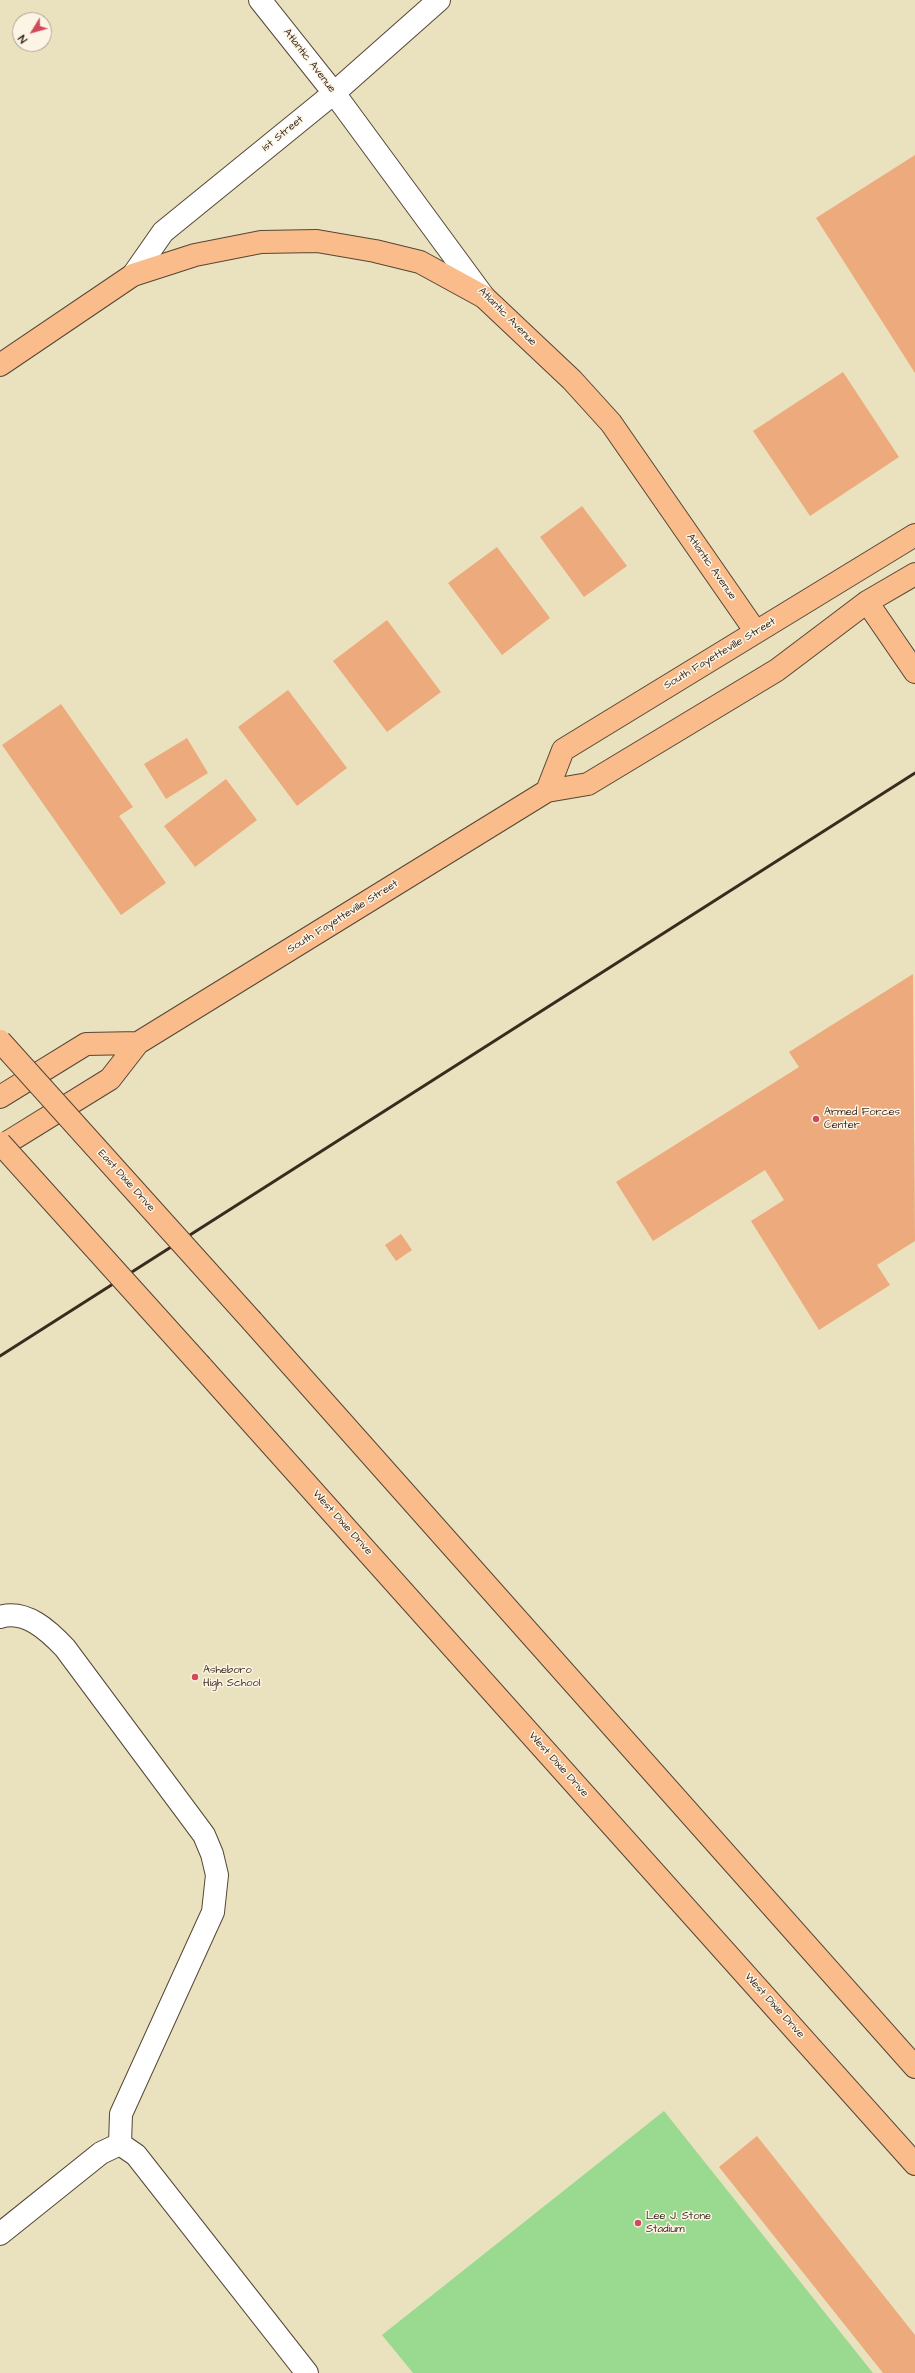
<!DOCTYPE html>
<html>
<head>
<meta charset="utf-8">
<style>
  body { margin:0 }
  #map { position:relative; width:915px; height:2373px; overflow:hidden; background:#eae2bf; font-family:"Architects Daughter",sans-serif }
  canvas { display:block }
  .north { position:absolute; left:12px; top:12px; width:40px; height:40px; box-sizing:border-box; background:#fcf5e5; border:1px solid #afa495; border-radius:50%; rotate:233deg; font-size:11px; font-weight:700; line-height:16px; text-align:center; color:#3b2a1e }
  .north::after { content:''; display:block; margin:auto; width:14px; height:18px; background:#d1495b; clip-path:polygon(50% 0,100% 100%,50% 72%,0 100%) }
</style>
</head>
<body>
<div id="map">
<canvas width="915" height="2373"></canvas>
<div class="north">N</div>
</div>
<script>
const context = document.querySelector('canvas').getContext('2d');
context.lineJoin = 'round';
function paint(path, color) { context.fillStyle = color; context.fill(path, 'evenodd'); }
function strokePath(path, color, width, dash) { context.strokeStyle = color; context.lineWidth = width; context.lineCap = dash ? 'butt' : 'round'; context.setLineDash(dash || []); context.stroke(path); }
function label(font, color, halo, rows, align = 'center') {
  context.font = font + ' "Architects Daughter",sans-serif'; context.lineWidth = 3; context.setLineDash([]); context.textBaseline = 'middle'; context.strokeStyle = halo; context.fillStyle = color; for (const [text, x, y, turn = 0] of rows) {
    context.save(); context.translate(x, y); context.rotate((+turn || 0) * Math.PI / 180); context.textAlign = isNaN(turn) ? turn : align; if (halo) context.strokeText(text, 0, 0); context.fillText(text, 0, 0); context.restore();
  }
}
const green = new Path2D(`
  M664,2111L873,2373H413L382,2335Z`);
const building = new Path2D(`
  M915,155V373L816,218Z
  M843,372L899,457L810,516L753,431Z
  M582,506L627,566L584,597L540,537Z
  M497,547L550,618L502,655L448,583Z
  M387,620L441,692L387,732L333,661Z
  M288,690L347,768L297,806L238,727Z
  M61,704L133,807L119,816L166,883L121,915L2,745Z
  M187,738L208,773L166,799L144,764Z
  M226,779L257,820L195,867L164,826Z
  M913,974L915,1241L877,1265L890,1285L819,1330L751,1221L784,1200L765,1170L653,1241L616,1182L799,1067L789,1052Z
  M401,1234L412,1250L396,1261L385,1245Z
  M757,2136L915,2335V2373H883L719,2167Z`);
const minor = new Path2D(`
  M260,0L334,93L484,297
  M133,275L163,232L334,93L439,0
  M0,1617C26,1609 49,1631 65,1648L204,1835L212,1854L217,1875L213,1912L121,2114L120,2144
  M0,2234L101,2153L120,2144L136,2155L307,2373`);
const major = new Path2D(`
  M0,365L133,275L195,255L261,242L317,241L375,251L420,262L484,297L572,380L611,423L756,632
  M867,602L915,672
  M547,791L563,750L915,535
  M0,1097L86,1044L138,1043
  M0,1147L110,1079L138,1043L547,791L588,784L777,670L867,602L915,574
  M252,1321L915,2067
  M201,1366L915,2164`);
const rail = new Path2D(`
  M0,1356L915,773`);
const majorBridge = new Path2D(`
  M0,1041L252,1321
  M0,1143L201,1366`);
const markers = [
  [816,1119,4,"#d1495b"],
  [195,1677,4,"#d1495b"],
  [638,2223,4,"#d1495b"]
];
const streetNames = [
  ["Atlantic Avenue",309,61,52],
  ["1st Street",283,134,-39],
  ["Atlantic Avenue",507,317,45],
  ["Atlantic Avenue",711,567,55],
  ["South Fayetteville Street",720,654,-31],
  ["South Fayetteville Street",343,917,-32],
  ["East Dixie Drive",126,1181,48],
  ["West Dixie Drive",342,1523,48],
  ["West Dixie Drive",558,1765,48],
  ["West Dixie Drive",774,2006,48]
];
const poiNames = [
  ["Armed Forces",824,1113],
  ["Center",824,1126],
  ["Asheboro",203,1671],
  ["High School",203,1684],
  ["Lee J. Stone",646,2217],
  ["Stadium",646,2230]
];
paint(green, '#99da90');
paint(building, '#edaa7d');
strokePath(minor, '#554636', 24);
strokePath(major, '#554636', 24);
strokePath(minor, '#fff', 22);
strokePath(major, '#f9bc8a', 22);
strokePath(rail, '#3b2a1e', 3);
strokePath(majorBridge, '#554636', 24, []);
strokePath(majorBridge, '#f9bc8a', 22);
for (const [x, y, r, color] of markers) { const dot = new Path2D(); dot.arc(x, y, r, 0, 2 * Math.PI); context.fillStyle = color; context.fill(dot); strokePath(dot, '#fcf5e5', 1.5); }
label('11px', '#3b2a1e', '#fcf5e5', streetNames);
label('11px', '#3b2a1e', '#fcf5e5', poiNames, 'left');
</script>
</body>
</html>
